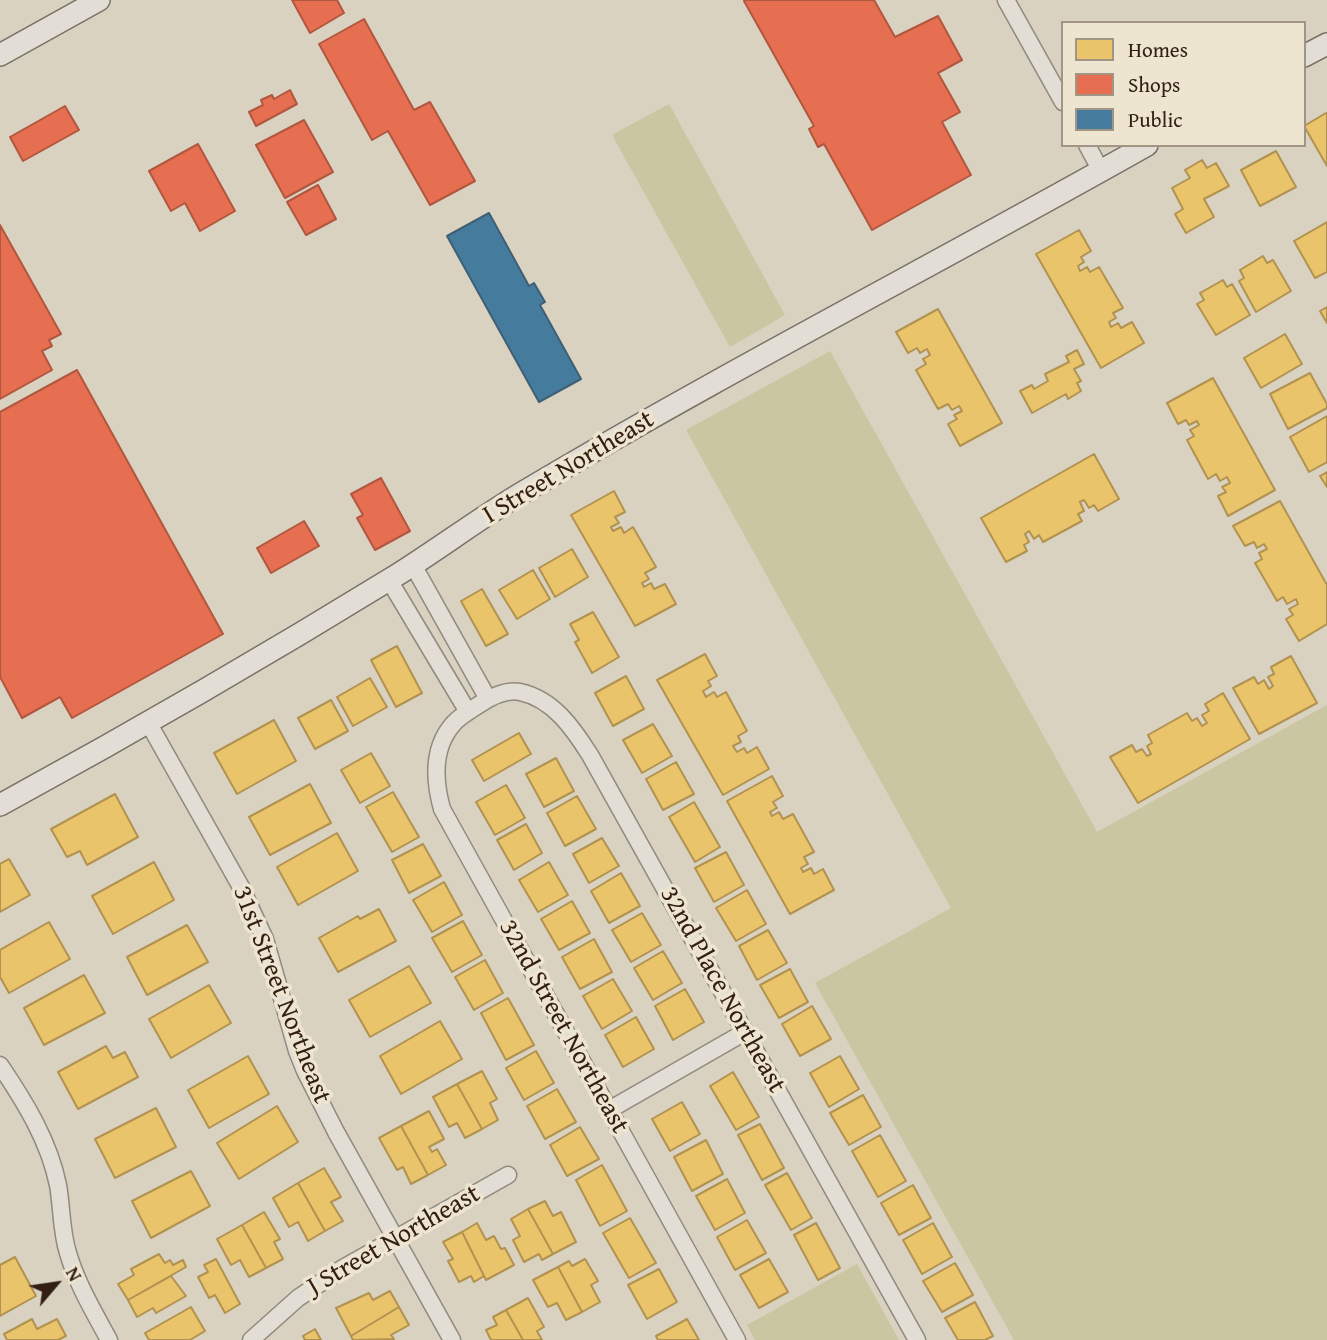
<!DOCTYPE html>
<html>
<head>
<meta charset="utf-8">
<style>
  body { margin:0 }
  #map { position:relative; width:1327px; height:1340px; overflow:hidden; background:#dad2c0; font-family:"Gentium Book Plus",serif }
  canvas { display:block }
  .legend { position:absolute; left:1061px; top:21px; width:245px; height:126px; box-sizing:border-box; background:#ede5cf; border:2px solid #a29585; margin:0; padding:9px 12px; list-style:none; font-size:21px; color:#321e15 }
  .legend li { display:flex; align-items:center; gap:14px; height:35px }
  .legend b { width:35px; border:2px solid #a29585 }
  .north { position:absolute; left:21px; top:1249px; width:70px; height:70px; -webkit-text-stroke:5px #ede5cf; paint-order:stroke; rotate:61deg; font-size:19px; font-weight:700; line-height:28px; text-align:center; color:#321e15 }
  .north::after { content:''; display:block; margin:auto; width:24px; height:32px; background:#321e15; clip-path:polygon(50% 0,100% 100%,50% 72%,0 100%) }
</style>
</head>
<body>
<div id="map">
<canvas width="1327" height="1340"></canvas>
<ul class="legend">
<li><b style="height:19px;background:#e9c46a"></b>Homes</li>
<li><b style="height:19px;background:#e76f51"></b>Shops</li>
<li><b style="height:19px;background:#457b9d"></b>Public</li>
</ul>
<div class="north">N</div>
</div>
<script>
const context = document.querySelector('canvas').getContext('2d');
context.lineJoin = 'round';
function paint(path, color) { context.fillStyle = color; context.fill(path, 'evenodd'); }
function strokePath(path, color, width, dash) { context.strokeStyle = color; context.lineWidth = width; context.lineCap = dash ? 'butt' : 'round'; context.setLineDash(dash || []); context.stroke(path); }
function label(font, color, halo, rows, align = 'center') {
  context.font = font + ' "Gentium Book Plus",serif'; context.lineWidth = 7; context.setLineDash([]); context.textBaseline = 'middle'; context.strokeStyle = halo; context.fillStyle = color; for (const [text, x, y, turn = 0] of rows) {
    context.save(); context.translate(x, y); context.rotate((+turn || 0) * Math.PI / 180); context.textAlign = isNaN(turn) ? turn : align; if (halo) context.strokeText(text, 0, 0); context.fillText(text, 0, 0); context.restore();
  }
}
const green = new Path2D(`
  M669,104L785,315L730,347L612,135Z
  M830,351L1097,832L1327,705V1340H1014L815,983L951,908L686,430Z
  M857,1264L899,1340H755L747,1325Z`);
const homes = new Path2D(`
  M1326,113L1327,114V166L1304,126Z
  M1276,151L1296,187L1260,206L1241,170Z
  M1202,160L1207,168L1216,163L1229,186L1204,199L1214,217L1186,233L1175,214L1183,209L1172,188L1190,178L1185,170Z
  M1327,222V272L1315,278L1294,241Z
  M1079,230L1091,251L1081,257L1084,262L1078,266L1080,271L1087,267L1090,272L1099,267L1123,308L1113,313L1116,318L1109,322L1111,327L1118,323L1121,328L1132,322L1144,343L1101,368L1036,254Z
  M1263,256L1267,263L1273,260L1291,291L1256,312L1239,281L1244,278L1240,270Z
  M1223,280L1227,287L1232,284L1250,315L1216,335L1197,304L1204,300L1200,293Z
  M1327,307V323L1320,311Z
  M938,309L1002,423L960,446L948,424L957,419L954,415L962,411L959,406L952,410L948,404L938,409L916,370L926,364L923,359L930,355L927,349L920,353L917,348L908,353L896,332Z
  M1285,334L1302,364L1261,388L1244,358Z
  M1077,350L1084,364L1074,369L1081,381L1077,383L1081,391L1068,399L1066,394L1032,413L1020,391L1032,385L1034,389L1048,381L1045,374L1069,362L1066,356Z
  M1310,373L1327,404V408L1288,429L1270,394Z
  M1213,378L1275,490L1228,516L1218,496L1226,492L1222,487L1230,483L1227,477L1220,481L1216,474L1208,479L1187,440L1194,436L1190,430L1199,425L1197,421L1189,425L1186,420L1178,424L1167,403Z
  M1327,416V462L1309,472L1290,437Z
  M1094,454L1119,499L1098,511L1094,505L1089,508L1084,500L1080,502L1084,511L1078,514L1082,521L1043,542L1039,535L1034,539L1029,531L1025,534L1029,542L1024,545L1027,551L1006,562L981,518Z
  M1327,472V487L1320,476Z
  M614,491L625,512L615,517L619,523L611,527L613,531L621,527L624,533L633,527L656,567L645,573L649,579L642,583L644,587L651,583L654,589L665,584L676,604L635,626L571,515Z
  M1280,501L1327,585V624L1299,641L1286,619L1293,615L1289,609L1298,604L1296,599L1287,604L1283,597L1277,601L1255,563L1262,559L1259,553L1267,549L1264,544L1257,548L1254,542L1245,546L1233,526Z
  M572,549L588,577L555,597L539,568Z
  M533,570L550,599L517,619L499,590Z
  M482,589L508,634L486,646L461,601Z
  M593,612L619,657L592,673L575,642L579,640L570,624Z
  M397,646L422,693L396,707L371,660Z
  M705,654L717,676L708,681L711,686L703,691L706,697L714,692L717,697L726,692L747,731L738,736L741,742L733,746L737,752L744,748L747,753L757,747L769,769L723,795L657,680Z
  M1291,656L1317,703L1259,734L1233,688L1254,677L1258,684L1264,680L1269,689L1273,686L1268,677L1274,674L1271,667Z
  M626,676L644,709L613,726L595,693Z
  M370,678L387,707L353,726L337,697Z
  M1223,693L1250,739L1138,803L1110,757L1132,745L1136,752L1142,749L1147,756L1151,754L1147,746L1152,743L1148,735L1187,713L1192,721L1197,718L1202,726L1207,723L1202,715L1209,711L1205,704Z
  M331,700L348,731L315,749L298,718Z
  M274,720L296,761L237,794L214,753Z
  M653,724L672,756L642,773L623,740Z
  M519,733L531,754L484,781L472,760Z
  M371,753L390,786L360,803L341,770Z
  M556,758L574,791L544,807L526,774Z
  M676,762L694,794L663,810L646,779Z
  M772,776L783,796L773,802L777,808L770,812L772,816L779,812L783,819L793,814L814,852L804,857L808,864L801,868L803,872L811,868L814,874L823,869L834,890L790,914L727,801Z
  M310,784L331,823L270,855L249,817Z
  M506,785L525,818L495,835L476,802Z
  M393,792L419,837L392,852L366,807Z
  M115,794L138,837L87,865L80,851L67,857L51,829Z
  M577,796L596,829L565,846L547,813Z
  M694,802L720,847L695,862L669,817Z
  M526,824L542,853L514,870L497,840Z
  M337,833L358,871L298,905L277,867Z
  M602,838L619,866L589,883L573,854Z
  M423,844L441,876L409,893L392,860Z
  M726,852L744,885L714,902L695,868Z
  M9,859L30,895L0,912V864Z
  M154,862L174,900L113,934L92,896Z
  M549,862L568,895L538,912L519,880Z
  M621,873L640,906L609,923L591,891Z
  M444,882L462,915L432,932L413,900Z
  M747,890L766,924L736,941L716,908Z
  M572,901L590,933L559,950L541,919Z
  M379,909L396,941L338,972L319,938L358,916L360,919Z
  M642,913L661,945L631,962L612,930Z
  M463,921L482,955L452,972L432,938Z
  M49,922L70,959L9,993L0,977V950Z
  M187,925L208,962L147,995L127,957Z
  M768,930L787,963L757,980L739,946Z
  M594,939L612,972L580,989L562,957Z
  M663,951L682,983L653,1000L634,968Z
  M485,960L503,993L474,1010L455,977Z
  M409,966L431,1003L370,1037L349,1000Z
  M790,969L808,1002L779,1018L760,985Z
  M84,975L105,1013L44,1045L24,1008Z
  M613,979L632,1011L602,1029L583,996Z
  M209,985L231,1023L171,1058L149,1019Z
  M685,989L704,1022L673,1040L655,1006Z
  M508,998L534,1045L506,1060L481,1013Z
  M812,1006L831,1039L800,1056L782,1024Z
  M636,1017L654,1049L623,1067L605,1035Z
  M440,1021L462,1059L401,1094L380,1056Z
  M106,1046L113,1058L125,1052L138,1077L78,1109L58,1072Z
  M536,1051L554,1083L524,1100L506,1068Z
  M248,1056L269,1094L209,1128L188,1090Z
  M840,1056L859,1089L829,1107L810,1073Z
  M482,1071L497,1099L490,1103L498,1120L482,1129L457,1084Z
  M733,1072L759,1117L736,1130L710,1086Z
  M457,1084L482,1129L465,1138L457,1123L449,1127L433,1097Z
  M557,1089L576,1122L545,1139L527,1106Z
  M863,1095L881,1127L849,1145L830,1113Z
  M682,1102L700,1134L670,1151L652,1119Z
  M277,1106L298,1142L239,1179L217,1143Z
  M156,1108L176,1147L115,1178L95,1139Z
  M429,1111L444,1139L429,1147L432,1152L437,1149L446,1165L428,1175L401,1126Z
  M760,1124L784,1168L762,1180L738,1135Z
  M401,1126L428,1175L411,1184L403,1167L397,1170L379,1138Z
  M580,1127L599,1159L567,1176L550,1145Z
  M880,1135L906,1181L878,1197L852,1151Z
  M706,1140L723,1174L692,1191L674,1157Z
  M602,1165L627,1211L600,1226L576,1180Z
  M324,1168L341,1197L331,1202L343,1221L325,1231L298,1183Z
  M191,1171L210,1206L151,1238L132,1201Z
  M787,1173L812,1218L791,1230L765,1185Z
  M727,1179L745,1213L715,1230L696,1196Z
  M298,1183L325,1231L308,1241L298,1222L289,1227L273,1198Z
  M913,1185L931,1218L899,1235L881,1203Z
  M545,1201L553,1216L561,1212L576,1242L553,1254L528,1209Z
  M528,1209L553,1254L542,1260L539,1254L524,1262L513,1240L520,1236L511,1219Z
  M264,1212L280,1239L274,1242L283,1259L266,1268L242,1225Z
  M630,1218L656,1263L629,1278L603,1233Z
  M747,1220L766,1253L735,1270L717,1237Z
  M477,1223L486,1240L494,1236L501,1249L505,1248L514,1265L486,1280L462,1232Z
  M816,1223L840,1268L818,1280L794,1235Z
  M933,1223L952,1257L922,1274L903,1240Z
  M242,1225L266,1268L249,1277L240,1260L231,1265L217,1239Z
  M462,1232L484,1276L474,1282L471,1276L459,1282L448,1261L453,1259L443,1242Z
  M159,1254L165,1263L170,1260L173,1265L183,1260L186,1267L128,1300L118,1284L134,1275L131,1269Z
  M15,1257L36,1296L0,1316V1265Z
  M216,1259L240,1304L225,1313L215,1295L209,1298L198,1277L208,1272L204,1265Z
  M585,1259L598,1281L591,1285L600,1302L582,1312L558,1267L569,1261L572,1266Z
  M769,1259L788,1292L759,1308L740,1275Z
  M955,1263L973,1295L942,1312L923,1281Z
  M558,1267L582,1312L566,1320L557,1303L548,1307L533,1280Z
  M659,1269L677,1302L647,1319L628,1285Z
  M171,1276L186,1296L156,1313L153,1308L137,1317L128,1300Z
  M390,1291L399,1307L351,1336L336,1308L369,1293L373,1300Z
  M528,1298L544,1327L537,1331L542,1340H523L506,1310Z
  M975,1302L993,1336L985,1340H958L945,1318Z
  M191,1307L205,1331L190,1340H149L145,1333Z
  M399,1307L409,1325L391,1335L394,1339L353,1340L351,1336Z
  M506,1310L523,1340H491L486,1330L497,1325L493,1317Z
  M32,1319L37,1329L57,1319L66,1336L58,1340H7L4,1334Z
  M687,1319L699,1340H658L656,1336Z
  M315,1329L321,1340H305L303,1336Z`);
const shops = new Path2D(`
  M292,0H337L344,13L310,33Z
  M746,0H874L895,37L938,16L962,60L938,73L960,112L942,122L971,175L872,230L824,144L818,147L809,129L814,126L744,1Z
  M364,19L414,110L430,102L475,181L430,205L388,131L372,140L319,44Z
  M290,90L297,104L256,126L249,112L263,105L261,100L272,95L274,99Z
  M65,106L79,130L23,161L10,137Z
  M304,120L333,172L285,198L256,145Z
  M198,144L235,211L200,231L185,203L171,211L149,171Z
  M318,185L336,219L306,235L287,202Z
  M0,225L61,334L49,340L52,346L42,351L52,370L0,399Z
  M77,370L223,634L72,718L60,697L22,718L0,677V412Z
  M381,478L410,531L375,550L357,518L363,515L351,494Z
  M304,521L319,546L271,573L257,548Z`);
const public = new Path2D(`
  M489,213L529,286L534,283L545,302L540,305L581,379L539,402L447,236Z`);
const street = new Path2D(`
  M1006,0L1063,102
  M1087,145L1101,171
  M413,565L488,699
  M389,580L468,712
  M149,724L241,887L265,939L297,1051L305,1071L336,1132L452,1340
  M0,1065C25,1102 49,1141 58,1185C62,1208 61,1231 68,1253C77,1284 94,1312 109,1340
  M609,1110L745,1032
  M251,1340L298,1298L343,1268L508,1175
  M737,1340L442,809C434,780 432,747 454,723C460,716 471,710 480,704C491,697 506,689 520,692C553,699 573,728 590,755L917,1340`);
const secondary = new Path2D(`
  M0,55L99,0
  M1304,56L1327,44
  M0,805C134,732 267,655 397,575C440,548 481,517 525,491C729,370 940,262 1147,145`);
const streetNames = [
  ["I Street Northeast",569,468,-31],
  ["32nd Place Northeast",722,990,61],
  ["31st Street Northeast",281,995,69],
  ["32nd Street Northeast",563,1027,61],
  ["J Street Northeast",394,1241,-30]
];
paint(green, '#c9c6a1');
paint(homes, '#e9c46a');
strokePath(homes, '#b29250', 2);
paint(shops, '#e76f51');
strokePath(shops, '#b1573f', 2);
paint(public, '#457b9d');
strokePath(public, '#3f5f74', 2);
strokePath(street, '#90897e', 19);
strokePath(secondary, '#797167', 24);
strokePath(street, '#e2ded5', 16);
strokePath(secondary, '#e2ded5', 21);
label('26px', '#321e15', '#ede5cf', streetNames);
</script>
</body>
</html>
